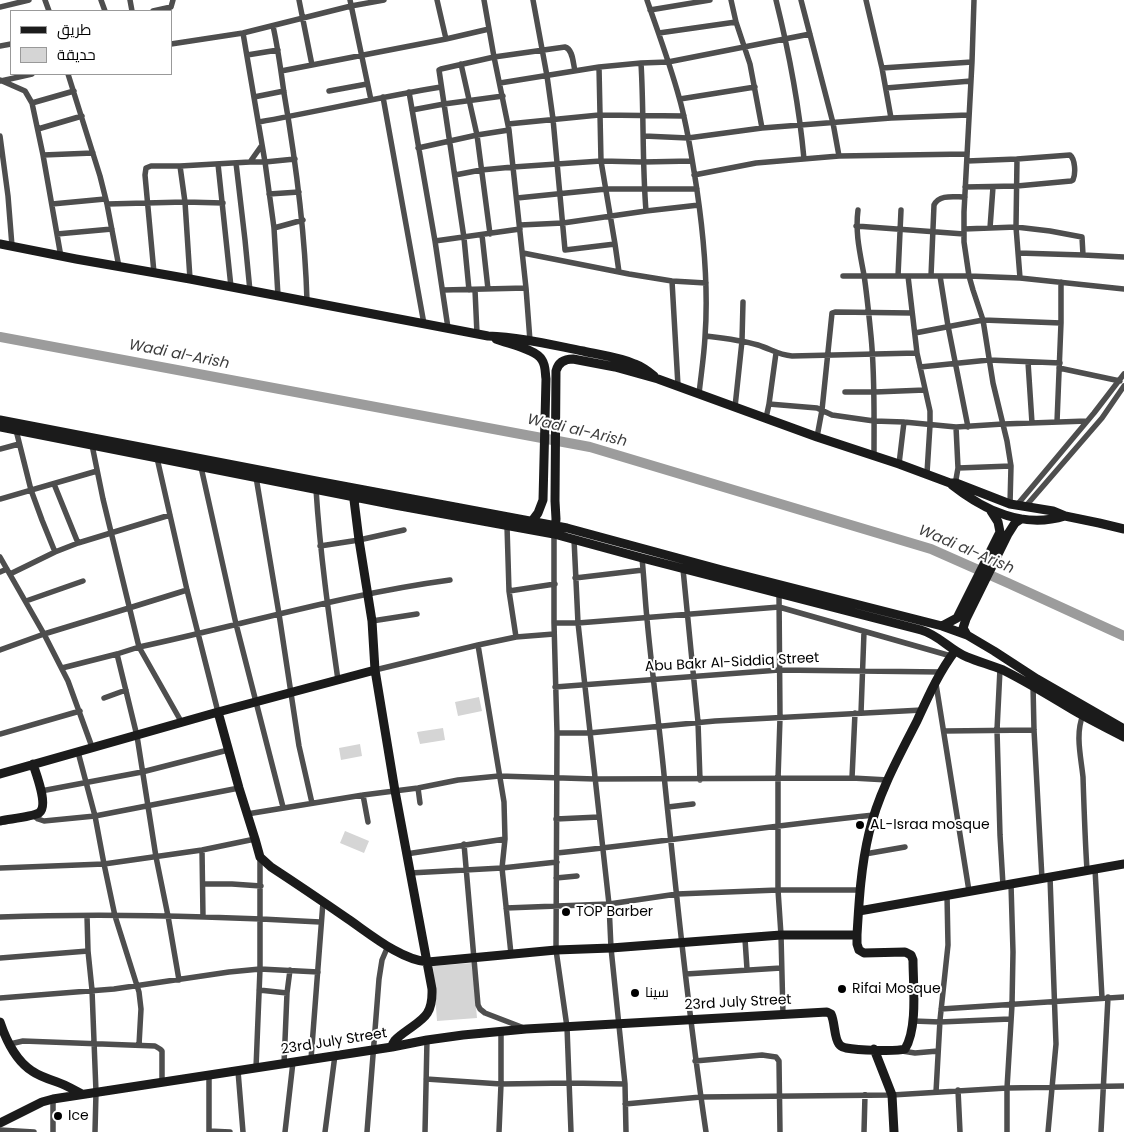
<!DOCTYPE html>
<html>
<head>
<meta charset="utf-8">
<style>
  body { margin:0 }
  #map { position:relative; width:1124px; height:1132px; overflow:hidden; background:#fff; font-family:Poppins,Cairo,sans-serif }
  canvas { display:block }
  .legend { position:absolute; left:10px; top:10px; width:162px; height:65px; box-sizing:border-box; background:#fff; border:1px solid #999; margin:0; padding:6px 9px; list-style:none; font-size:15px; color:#000 }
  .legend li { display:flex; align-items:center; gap:10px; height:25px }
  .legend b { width:25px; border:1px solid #999 }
</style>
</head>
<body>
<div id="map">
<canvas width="1124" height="1132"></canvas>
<ul class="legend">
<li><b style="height:6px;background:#1b1b1b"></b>طريق</li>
<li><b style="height:14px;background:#d5d5d5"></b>حديقة</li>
</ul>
</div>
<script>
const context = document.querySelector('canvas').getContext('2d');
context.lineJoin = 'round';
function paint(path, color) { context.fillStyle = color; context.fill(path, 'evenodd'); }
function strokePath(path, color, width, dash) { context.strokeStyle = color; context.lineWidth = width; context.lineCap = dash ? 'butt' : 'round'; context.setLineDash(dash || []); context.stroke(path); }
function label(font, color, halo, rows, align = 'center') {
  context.font = font + ' Poppins,Cairo,sans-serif'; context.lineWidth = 4; context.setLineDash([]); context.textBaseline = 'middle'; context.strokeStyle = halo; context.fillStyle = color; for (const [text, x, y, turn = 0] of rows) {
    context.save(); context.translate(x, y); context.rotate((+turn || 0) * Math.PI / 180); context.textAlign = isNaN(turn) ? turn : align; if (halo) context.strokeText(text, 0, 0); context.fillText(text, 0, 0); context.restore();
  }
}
const green = new Path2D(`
  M479,697L482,711L458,716L455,702Z
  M443,728L445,740L420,744L417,732Z
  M360,744L362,756L341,760L339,748Z
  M345,831L369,841L364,853L340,843Z
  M472,963L477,1018L437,1021L433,966Z`);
const river = new Path2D(`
  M0,337L590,447L931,549L1008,583L1124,636`);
const street = new Path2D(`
  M45,0L49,11
  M101,0L105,11
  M130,0L132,11
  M299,0L312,65
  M350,0L371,100
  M437,0L446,39
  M484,0L494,57L509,130L526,288L530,341
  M533,0L547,76L553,119L565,250L615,244L601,161L599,67
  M647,0C658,32 670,64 679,97C686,121 690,146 694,171C703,226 709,282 705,337C704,356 701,375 699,394
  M731,0L736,22L750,64L762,128
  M776,0C789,52 799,105 804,159
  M801,0L833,123L839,156
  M866,0L882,68L891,118
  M974,0L972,62L964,212V242L969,276L973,290L983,320L993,383L1007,441L1011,466L1010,504
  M0,7L29,0
  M650,10L710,0
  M153,11L171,7L173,0
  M273,26C278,48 281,71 284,93C296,163 305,231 307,301
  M243,33L265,162L274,228L278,296
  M659,33L736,22
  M171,44L243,33L351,6L384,0
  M0,46L11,44
  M247,55L278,50
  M641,63L668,62L810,34
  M461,64L477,135L490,234
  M882,68L972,62
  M281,71L446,39L489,29
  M68,74L100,176L107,204L119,267
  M0,80L25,91L32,103L43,155L61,257
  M1,81L32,74
  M500,83L599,67L641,63C644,113 642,162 646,211
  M886,88L971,81
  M329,91L367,84
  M409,92L435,241L448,328
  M254,97L284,91
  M383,97L424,324
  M680,99L755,87
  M32,103L74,91
  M412,110L444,104L503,96
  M259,122C320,111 380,97 441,87
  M508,124L599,115L684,116
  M38,129L82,116
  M0,136L8,196L12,246
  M644,136L688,138L762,128L891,118L968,115
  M418,148L477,135L509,130
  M43,155L93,153
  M967,161L1017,159L1016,227L1020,278
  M250,162H265L295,159
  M236,163L245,240L250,291
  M218,164L231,287
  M180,166L185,202L190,279
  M455,175L481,170L513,167L601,161L643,162L692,161
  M694,175L756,163L839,156L967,154
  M965,187L1017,186L1071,181L1073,180C1076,173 1075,159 1070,155L1017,159
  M269,194L299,192
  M517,198L606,189H697
  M52,204L105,199
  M107,204L185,202L223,203
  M858,210C855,233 860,253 864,275C867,295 869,316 871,336C875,376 874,415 874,455
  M520,225L563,223L646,211L699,205
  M856,226L964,234
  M274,228L303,220
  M990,228L993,187
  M964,229L1016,227L1050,231L1082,237L1083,255
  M57,234L112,229
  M482,235L488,289
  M435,241L520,229
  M615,244L619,272
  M523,253L629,274L672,281L706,283
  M1018,253L1083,255L1124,257
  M154,273L145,175L146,168L151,166H180L250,162L262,145
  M843,276H969L1020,278L1124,289
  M898,276L901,210
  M908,276L917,353L930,411V425L927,473
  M931,276L934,205C939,194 954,197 965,197
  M940,276L948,326L968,427
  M672,281L678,386
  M443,290L526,288
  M469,290L464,238L439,70L441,69L494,57L565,47C573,49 573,63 575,71
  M475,290L477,334
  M915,333L983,320L1061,323
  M706,336C723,338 741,340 758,345C771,349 778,355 792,356L917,353
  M1028,362L1032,423
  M920,367L989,360L1060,363
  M1059,368L1120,381
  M845,392H875L925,390
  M769,404L817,408L832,415L874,421L904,422L956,427L1003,424L1087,421
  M735,407L742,341L743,302
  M766,418L769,404L776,353
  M1057,422L1061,323V282
  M16,430L31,490L42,520L55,552
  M817,437L822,410L832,313L835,312L912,313
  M92,445L103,499L139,647L182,723
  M0,449L19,444
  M157,458L187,590L218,712
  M899,464L904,422
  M201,467L236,624L283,807
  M958,468L1011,466
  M256,477L279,614L299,746L312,803
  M54,484L78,543
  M955,485L958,468L956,427
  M316,489C320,553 329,617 338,680
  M0,499L97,471
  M1017,505L1094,413L1124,374
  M1025,507L1102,418L1124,386
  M507,526L509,591L516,637
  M554,534V623L557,733L556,950L567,1027L571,1132
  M574,539L578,623L609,904L611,948L625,1084L626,1132
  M320,546L359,540L404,530
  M0,557L44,634L129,608L187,590
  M642,558C644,578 645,599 647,619C652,674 660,729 665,785C677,901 689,1017 706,1132
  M683,569L698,722L700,780
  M0,572L7,569
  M10,574L55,552L78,543L170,515
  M575,578L643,570
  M509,591L555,584
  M779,593L780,718L778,779V890L781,935L783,1015
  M26,601L83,581
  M372,621L417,614
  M554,623H578L779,607L951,656
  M478,645L504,802L505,839L502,868L511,954
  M0,650L44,634L68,681L92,747
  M117,654L137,736L156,857L168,916L179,980
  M62,668L117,654L139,647C242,625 345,594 450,580
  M1000,669L997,730L1000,835L1003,885
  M375,670L478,645L516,637L554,634
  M936,684L969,891
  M1033,685L1034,730L1042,879
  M555,687L779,670L941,672
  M104,698L126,690
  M861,713L864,632
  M1083,715C1075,734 1081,757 1083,777C1084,808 1085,839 1087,870
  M944,731L1034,730
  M557,733H589L715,721L922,710
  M0,734L80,711
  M78,752L95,816L104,864L115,916L139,992L141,1009L139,1045
  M852,778L855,713
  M418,788L420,803
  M41,791L142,772L228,750
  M363,795L368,822
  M668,807L693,804
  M247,814L363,795L418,788L458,780L499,776L595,779L852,778L888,780
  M33,815L38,819L44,821L95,816L239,788
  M556,819L599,817
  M464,844L478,1005L480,1009L485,1013L524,1028
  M202,850L203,917
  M557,853C663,842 768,826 874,815
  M406,854L505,839
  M865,854L905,847
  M0,868L104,864L202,850L255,839
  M1095,869L1102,998
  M410,873L502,868L557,862
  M556,878L577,876
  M203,884H232L261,886
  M506,908L609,904L677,894L778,890H860
  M87,916L88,951L92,990L96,1092L95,1132
  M0,917C107,913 214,916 320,922
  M745,939L747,969
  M0,958L88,951
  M686,974L781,968
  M259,990L287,993
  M0,998L114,989L229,972L260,969L318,972
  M941,1009L1124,997
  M913,1021L940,1022L1010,1019
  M10,1044L23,1041L155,1046L160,1049L162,1051V1083
  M902,1051L915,1053L938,1051
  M311,1059L323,902
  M695,1061L762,1055L776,1057L779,1061L780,1132
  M284,1064L287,993L290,970
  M256,1068L260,969V857
  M238,1071L243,1132
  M209,1076V1132
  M426,1079L501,1084L569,1083L625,1084
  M958,1090L960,1132
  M936,1092L940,1020L948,945L947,895
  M625,1104L701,1097L892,1095L1007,1088L1124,1086
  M0,1130L34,1132
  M209,1131L230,1132
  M53,1132V1099
  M285,1132L293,1062
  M325,1132L335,1055
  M367,1132L379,979L382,960L388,946
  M425,1132L427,1040
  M499,1132L501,1084V1031
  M864,1132L865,1095
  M1007,1132V1088L1012,1005L1013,952L1011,884
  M1048,1132L1056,1044L1050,877
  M1101,1132L1108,997`);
const secondary = new Path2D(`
  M0,244L76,259L190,279L488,336C520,337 552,345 583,351C600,355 619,357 635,364C643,367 648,371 654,376
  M496,339C508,344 536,349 542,360C546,366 545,373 546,379L543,500L538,513L532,521
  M0,420L316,481L567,528L722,570L942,626L967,635L994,651L1037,679L1124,729
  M0,427L395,505L554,534L642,558L921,630C939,635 950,650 967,657C979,662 991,665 1003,670C1027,682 1050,696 1073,710C1090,720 1107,728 1124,737
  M952,485C985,511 1023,529 1065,516
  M353,492L359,540L372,621L375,670L395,791L432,989C433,1018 421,1019 401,1035C396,1039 393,1041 392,1047
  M555,532L556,519L555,501L556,371C558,363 564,359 573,359L615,367L658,379L817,437L899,464L950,483H956L1010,504L1053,511L1065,516L1099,523L1124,529
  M942,626L957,618L1000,532L998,522L991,511
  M967,635L963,628L966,619L1008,534L1015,523L1021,519
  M218,712L239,788L255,839L260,857L271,867C297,884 322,901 348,919C370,934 401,960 428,962L556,950L611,948L781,935H857
  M0,774L218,712L375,670
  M0,821C9,819 31,817 39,813C49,806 36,774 33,764
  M859,911L1124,864
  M0,1022C6,1040 15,1060 32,1071C39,1076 48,1079 57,1082C66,1085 74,1090 82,1094
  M874,1049L892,1095L894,1132
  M0,1123L42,1102L53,1099L392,1047L427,1040L463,1035L526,1029L827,1012L831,1014C835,1022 834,1038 839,1044C841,1047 843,1047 846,1048C857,1050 895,1052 905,1049C918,1028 913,984 913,960L911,955L905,952L864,953L859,950L857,944V935C859,901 861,866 869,833C878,794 899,756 917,721C928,697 939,672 955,651`);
const markers = [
  [860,825,5,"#000"],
  [566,912,5,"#000"],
  [842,989,5,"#000"],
  [635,993,5,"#000"],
  [58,1116,5,"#000"]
];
const streetNames = [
  ["Abu Bakr Al-Siddiq Street",732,663,-3],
  ["23rd July Street",738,1003,-3],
  ["23rd July Street",334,1042,-9]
];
const poiNames = [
  ["AL-Israa mosque",870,825],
  ["TOP Barber",576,912],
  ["Rifai Mosque",852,989],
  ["سينا",645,993],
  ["Ice",68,1116]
];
const waterNames = [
  ["Wadi al-Arish",179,355,11],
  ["Wadi al-Arish",577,431,13],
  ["Wadi al-Arish",966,550,23]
];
paint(green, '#d5d5d5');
strokePath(river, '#9c9c9c', 10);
strokePath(street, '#4e4e4e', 5.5);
strokePath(secondary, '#1b1b1b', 9);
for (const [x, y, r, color] of markers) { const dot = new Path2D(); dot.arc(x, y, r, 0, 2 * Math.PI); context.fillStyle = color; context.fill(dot); strokePath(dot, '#fff', 2); }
label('14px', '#000', '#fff', streetNames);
label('14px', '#000', '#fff', poiNames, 'left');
label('italic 15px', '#3d3d3d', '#fff', waterNames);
</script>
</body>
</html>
